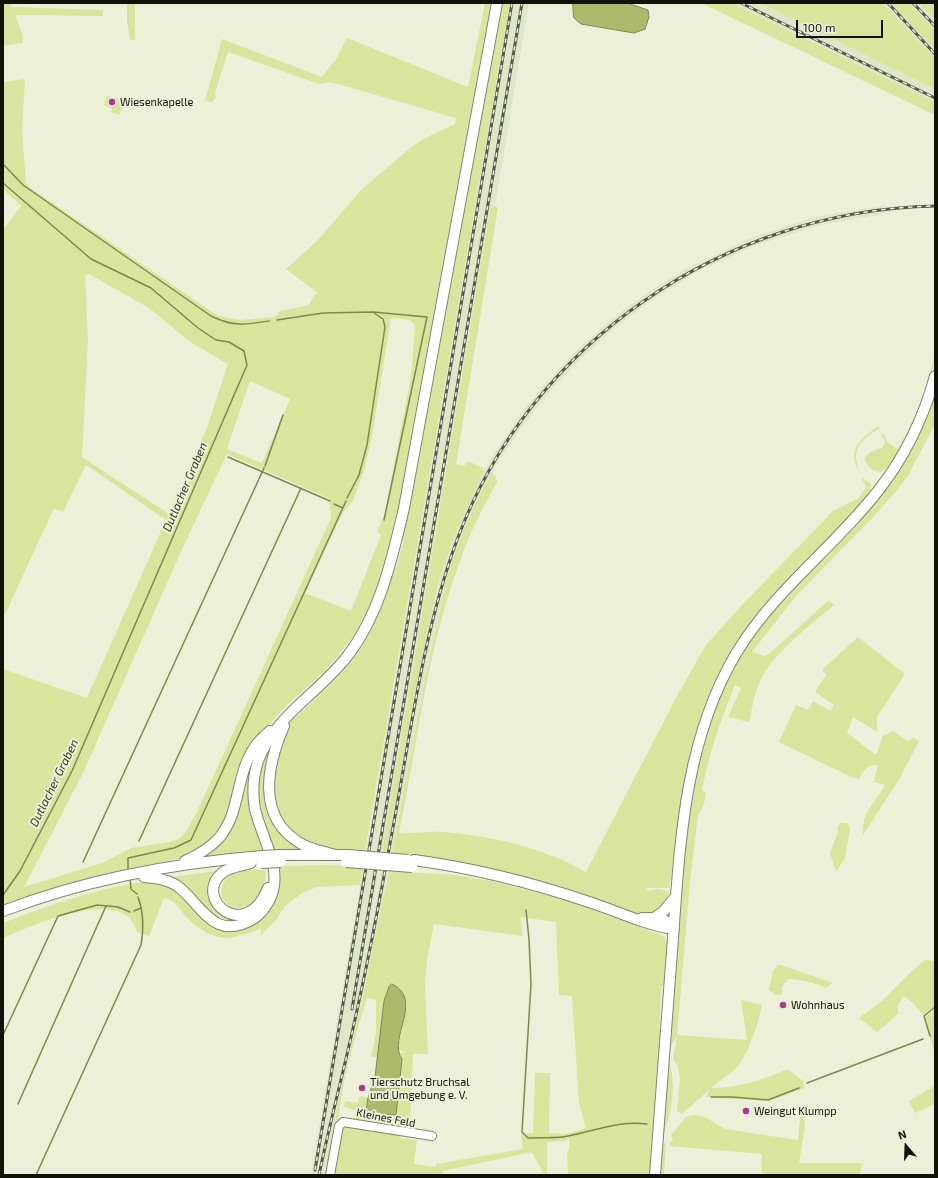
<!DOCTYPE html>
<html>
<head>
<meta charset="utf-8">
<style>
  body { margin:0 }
  #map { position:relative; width:938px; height:1178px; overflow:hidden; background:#ecf0d9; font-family:"Exo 2",sans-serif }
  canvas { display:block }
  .frame { position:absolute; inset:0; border:4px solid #11130b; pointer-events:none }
  .north { position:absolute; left:886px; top:1126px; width:40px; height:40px; -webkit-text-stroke:3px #ecf0d9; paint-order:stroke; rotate:341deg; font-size:11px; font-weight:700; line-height:16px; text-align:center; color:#11130b }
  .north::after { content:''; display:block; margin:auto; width:14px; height:18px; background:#11130b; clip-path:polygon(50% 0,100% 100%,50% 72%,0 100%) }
  .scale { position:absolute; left:796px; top:20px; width:87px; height:18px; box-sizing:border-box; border:2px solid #11130b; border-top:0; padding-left:5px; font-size:12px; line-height:14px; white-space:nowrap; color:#11130b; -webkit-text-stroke:3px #ecf0d9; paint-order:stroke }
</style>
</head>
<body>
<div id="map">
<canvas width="938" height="1178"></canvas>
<div class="frame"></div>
<div class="north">N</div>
<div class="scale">100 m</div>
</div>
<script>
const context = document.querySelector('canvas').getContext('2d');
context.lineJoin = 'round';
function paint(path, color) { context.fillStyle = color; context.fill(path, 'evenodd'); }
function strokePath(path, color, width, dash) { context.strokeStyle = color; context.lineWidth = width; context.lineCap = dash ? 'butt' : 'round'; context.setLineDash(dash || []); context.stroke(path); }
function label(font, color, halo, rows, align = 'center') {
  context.font = font + ' "Exo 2",sans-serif'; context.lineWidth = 4; context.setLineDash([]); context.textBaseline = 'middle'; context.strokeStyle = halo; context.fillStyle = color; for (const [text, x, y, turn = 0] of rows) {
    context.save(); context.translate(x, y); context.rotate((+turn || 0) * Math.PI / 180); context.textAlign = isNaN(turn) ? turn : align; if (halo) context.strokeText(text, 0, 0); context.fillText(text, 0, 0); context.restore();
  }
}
const built = new Path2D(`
  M510,3H529L495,206L490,210L368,937L418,677L439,579L454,537L470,498L492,457L517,419L545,384L579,348L613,318L650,291L689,267L753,237L815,217L885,205L886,213L817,226L756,245L693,274L655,298L618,325L585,355L552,389L524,424L499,461L489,480L446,581L425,679L377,930L338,1103L326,1175H311Z
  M731,3H760L811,27L935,89V102Z
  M882,3H891L935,50V59L911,35Z
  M909,3H918L935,20V30Z`);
const green = new Path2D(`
  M3,3H10L12,7L103,10V16L15,15L22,33L23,43L3,46Z
  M127,3H135V41L130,39L127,22Z
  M485,3H494L402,498L386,562L374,596L356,633L328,668L286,706L262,733L222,830L206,845L182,858L118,871L3,905V669L87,698L166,520L86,465L63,512L54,508L3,619V230L21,206L3,189V82L25,79L22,130L26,183L29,187L218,316L240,320L275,317L280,311L309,305L314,295L318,293L286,269L317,241L361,190L409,149L423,139L455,124L456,118L331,82L319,84L228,52L215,93L216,98L212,102L205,101L222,39L322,77L336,59L347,38L468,87ZM89,274L149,308L190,342L228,364L208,425L169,514L82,457L88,338L85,275ZM391,318L410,320L415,325L411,377L385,512L377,532L381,535L351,611L305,593L343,512L353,501L364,471L372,436ZM250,381L290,399L262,463L227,449ZM227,454L330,499L331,518L197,812L185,833L179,839L170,842L131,848L102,863L24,887L84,771L183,547Z
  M501,3H510L365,851L321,849L294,835L276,811L271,779L284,733L290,723L341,674L359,651L372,629L397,565L403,543L404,525Z
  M701,3H731L935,102V115Z
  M760,3H882L935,59V89Z
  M891,3H909L935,30V50Z
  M918,3H935V20Z
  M107,96L127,101L119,115L111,112L112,109L104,105Z
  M495,206L498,208L456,464L464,466L468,461L485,469L454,537L439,579L418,677L386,852H382L490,210Z
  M935,352C935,377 904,462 881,472C873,472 866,466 865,458L870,452L883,447L885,441L881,434L883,433L888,443L898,449C916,418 928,387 935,352Z
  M935,387V424L909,474L898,489L874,516L796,596L752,652L764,656L770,653L829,600L834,605C811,624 770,656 759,683C754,695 752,709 749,722L728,717L741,688L735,685C721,720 709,753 702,790L706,793L704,804L698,816L690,881L677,1035L747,1040L741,1000L762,1005C759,1021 748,1056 736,1068C728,1076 718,1081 711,1088C738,1088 763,1080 788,1069L803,1081L805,1088L769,1101L706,1097L710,1089L682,1114L677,1111L680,1078L677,1065L673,1059L677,1036L671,1046L669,1045L680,902L691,796L698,750L726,677L771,610L876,501L888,485Z
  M878,426L880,428C868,436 856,442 856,458C856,463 859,467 858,470C847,448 862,438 878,426Z
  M492,473L496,477L497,482C484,506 471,530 462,556C428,643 418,741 399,833C413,834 428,831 442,832C492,836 542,847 586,872L678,694L706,645L742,605L833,511L859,498L866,487L861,477L871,484L870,491L864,500L769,603L726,665L678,828L669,888H646L648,891L659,889L669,892C665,913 654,917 634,913L432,857L392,853L425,679L446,581L460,539L477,501Z
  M858,637L905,674L877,717V732L853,717L847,733L876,755L883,736L893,731L909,742L913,737L919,741L900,778L863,835C861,813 875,803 885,785L874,782L878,765C867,764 864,770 859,779L851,777L779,742L796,705L808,710L813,701L830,711L834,705L815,692L826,675L822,670Z
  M273,742C267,760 260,783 267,802C270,812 297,841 305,851L274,850C260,811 247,780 273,742Z
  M257,748L254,763L265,850L204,857L219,843L244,774Z
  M840,823H846L849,825L850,829L845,858L836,872L830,853L838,833L837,828Z
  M331,865L363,868L360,885L317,887L302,893L285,906L276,920L261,935V929C250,932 238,937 228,938C211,939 192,925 183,913C178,906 173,899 164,898L149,936L137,932C134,925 133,919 126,915C99,897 30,926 3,938V923C48,906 97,887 146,882C155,881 164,883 173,887L230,928C261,911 283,908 278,866Z
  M266,870C264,924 209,913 224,882C227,876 235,872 241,871C249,869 258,870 266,870Z
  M215,871C221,896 198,902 232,919L230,921L212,914L172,877Z
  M389,871L455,875L496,882L569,901L664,936L667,943L664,986H661L659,1053L651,1175H568L567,1153L569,1149V1138L566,1141L547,1142V1175H544L532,1152L443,1171L442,1175H326L338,1103L362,1000ZM520,917L556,922L559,995L572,996L579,1102L586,1128L566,1134L549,1133L550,1073H535L533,1133L521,1134L523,1149L436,1164L435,1167L414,1164L417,1140L401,1138L400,1133L344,1124L337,1128C342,1084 353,1041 367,998L376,1000V1033L371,1057H378L384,1001L403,992L407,1006L398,1046L399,1050L407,1052L400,1053L402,1059L396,1115L366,1110L368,1098L360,1096L358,1103L345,1101L344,1107L357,1111L354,1122L403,1130L404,1127H410L413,1054H428L425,985L427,960L434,924L523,936Z
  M925,960L935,961V1006L923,1015L913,1003L904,996L898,1005V1014L877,1032L859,1018L882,1001L914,969Z
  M778,964L833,983L826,988C816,983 800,979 788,979L782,986V995H776L769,990L773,971Z
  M935,1009V1053L924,1018Z
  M669,1063L670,1064C676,1088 672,1109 664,1133L661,1132L666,1065Z
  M935,1086V1104L915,1113L909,1101Z
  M801,1107H803L805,1127L799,1163H862L860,1175H766L761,1172L762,1154L670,1146V1142L673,1140L671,1135L686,1117L694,1115L705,1117L725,1129L798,1140Z
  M666,1140L664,1175H658L661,1151Z`);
const water = new Path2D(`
  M573,3H627L648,10L649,17L645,29L634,33L581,24L574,18Z
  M392,984C425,1000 387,1038 402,1059L396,1115L372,1114L366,1110L368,1098L375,1077L384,1001L389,987Z`);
const stream = new Path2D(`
  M3,164L23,185L211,316C234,327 245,325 269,321
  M3,183L91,259L151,288L198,328L216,340L229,342L244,351L247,365L72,771L20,871L3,895
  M277,320L323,313L373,312L427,317L384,520
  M228,457L330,501
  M265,466L283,415
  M347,498L359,475L367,445L385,327L383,319L374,313
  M334,504L343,508
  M139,841L301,488
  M83,862L264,468
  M128,871V858L174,848L191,840L346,501
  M130,879L131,889L137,894
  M526,910L529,939L531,984L522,1132L528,1138C541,1137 556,1139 568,1136C595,1131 619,1120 647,1124
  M134,911L141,908
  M3,1035L58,916L97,905L118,907L130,912
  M930,1036L924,1016L935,1007
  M807,1083L923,1039
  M711,1097H732L768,1100L799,1088
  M18,1104L106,906
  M36,1175L141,945C144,928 144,913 138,897`);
const minor = new Path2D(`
  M330,1175L338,1131L339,1126L343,1122L432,1136`);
const major = new Path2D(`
  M284,726C267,765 256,817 300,843C311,850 324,851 335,855
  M281,855H348
  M414,860C473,868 533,883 589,902C617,911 645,925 674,929
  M185,861C198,855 209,849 219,838C246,806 231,761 270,731
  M251,863C241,866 230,867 222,873C192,899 246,944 268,888
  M144,877C155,878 166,879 176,885C201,902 212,943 253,919C260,915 265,908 269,901C285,871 262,840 255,809C252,793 253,777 258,761C274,717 317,694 345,659C379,617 392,560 404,508L497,3
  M3,911C87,879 173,863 262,856
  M642,918H659L674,925
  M654,918L663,912L676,896
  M655,1175C661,1096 667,1017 673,938C680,840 685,738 737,652C775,589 837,545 881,487C907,453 924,416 935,376`);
const rail = new Path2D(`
  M741,3L935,98
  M888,3L935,54
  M913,3L935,26
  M352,1009L522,3
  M315,1170L512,3
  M319,1175C331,1117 347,1059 359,1001C371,947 381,893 391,838C410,739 422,635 457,540C530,342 726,210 935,206`);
const majorBridge = new Path2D(`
  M348,855L408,860
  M262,856L281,855
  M346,862L412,867
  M261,863L281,862`);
const markers = [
  [112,102,4,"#ad3890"],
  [783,1005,4,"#ad3890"],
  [362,1088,4,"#ad3890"],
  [746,1111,4,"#ad3890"]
];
const poiNames = [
  ["Wiesenkapelle",120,102],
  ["Wohnhaus",791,1005],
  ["Tierschutz Bruchsal",370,1082],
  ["und Umgebung e. V.",370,1095],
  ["Weingut Klumpp",754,1111]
];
const streetNames = [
  ["Kleines Feld",386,1118,11]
];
const waterNames = [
  ["Dutlacher Graben",185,487,-67],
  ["Dutlacher Graben",54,783,-64]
];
paint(built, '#e0e6c8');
paint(green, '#d9e59d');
paint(water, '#adba6b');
strokePath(water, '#7e884e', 1);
strokePath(stream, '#7e884e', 1.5);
strokePath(minor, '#80846f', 10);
strokePath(major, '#80846f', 12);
strokePath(minor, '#fff', 8);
strokePath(major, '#fff', 10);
strokePath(rail, '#54574a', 3);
strokePath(rail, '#ecf0d9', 1.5, [4.5]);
strokePath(majorBridge, '#80846f', 12, []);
strokePath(majorBridge, '#fff', 10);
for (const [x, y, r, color] of markers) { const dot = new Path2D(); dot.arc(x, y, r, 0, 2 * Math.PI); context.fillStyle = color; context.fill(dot); strokePath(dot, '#ecf0d9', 1.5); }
label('11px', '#11130b', '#ecf0d9', poiNames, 'left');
label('11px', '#11130b', '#ecf0d9', streetNames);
label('italic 12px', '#353a18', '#ecf0d9', waterNames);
</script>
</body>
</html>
